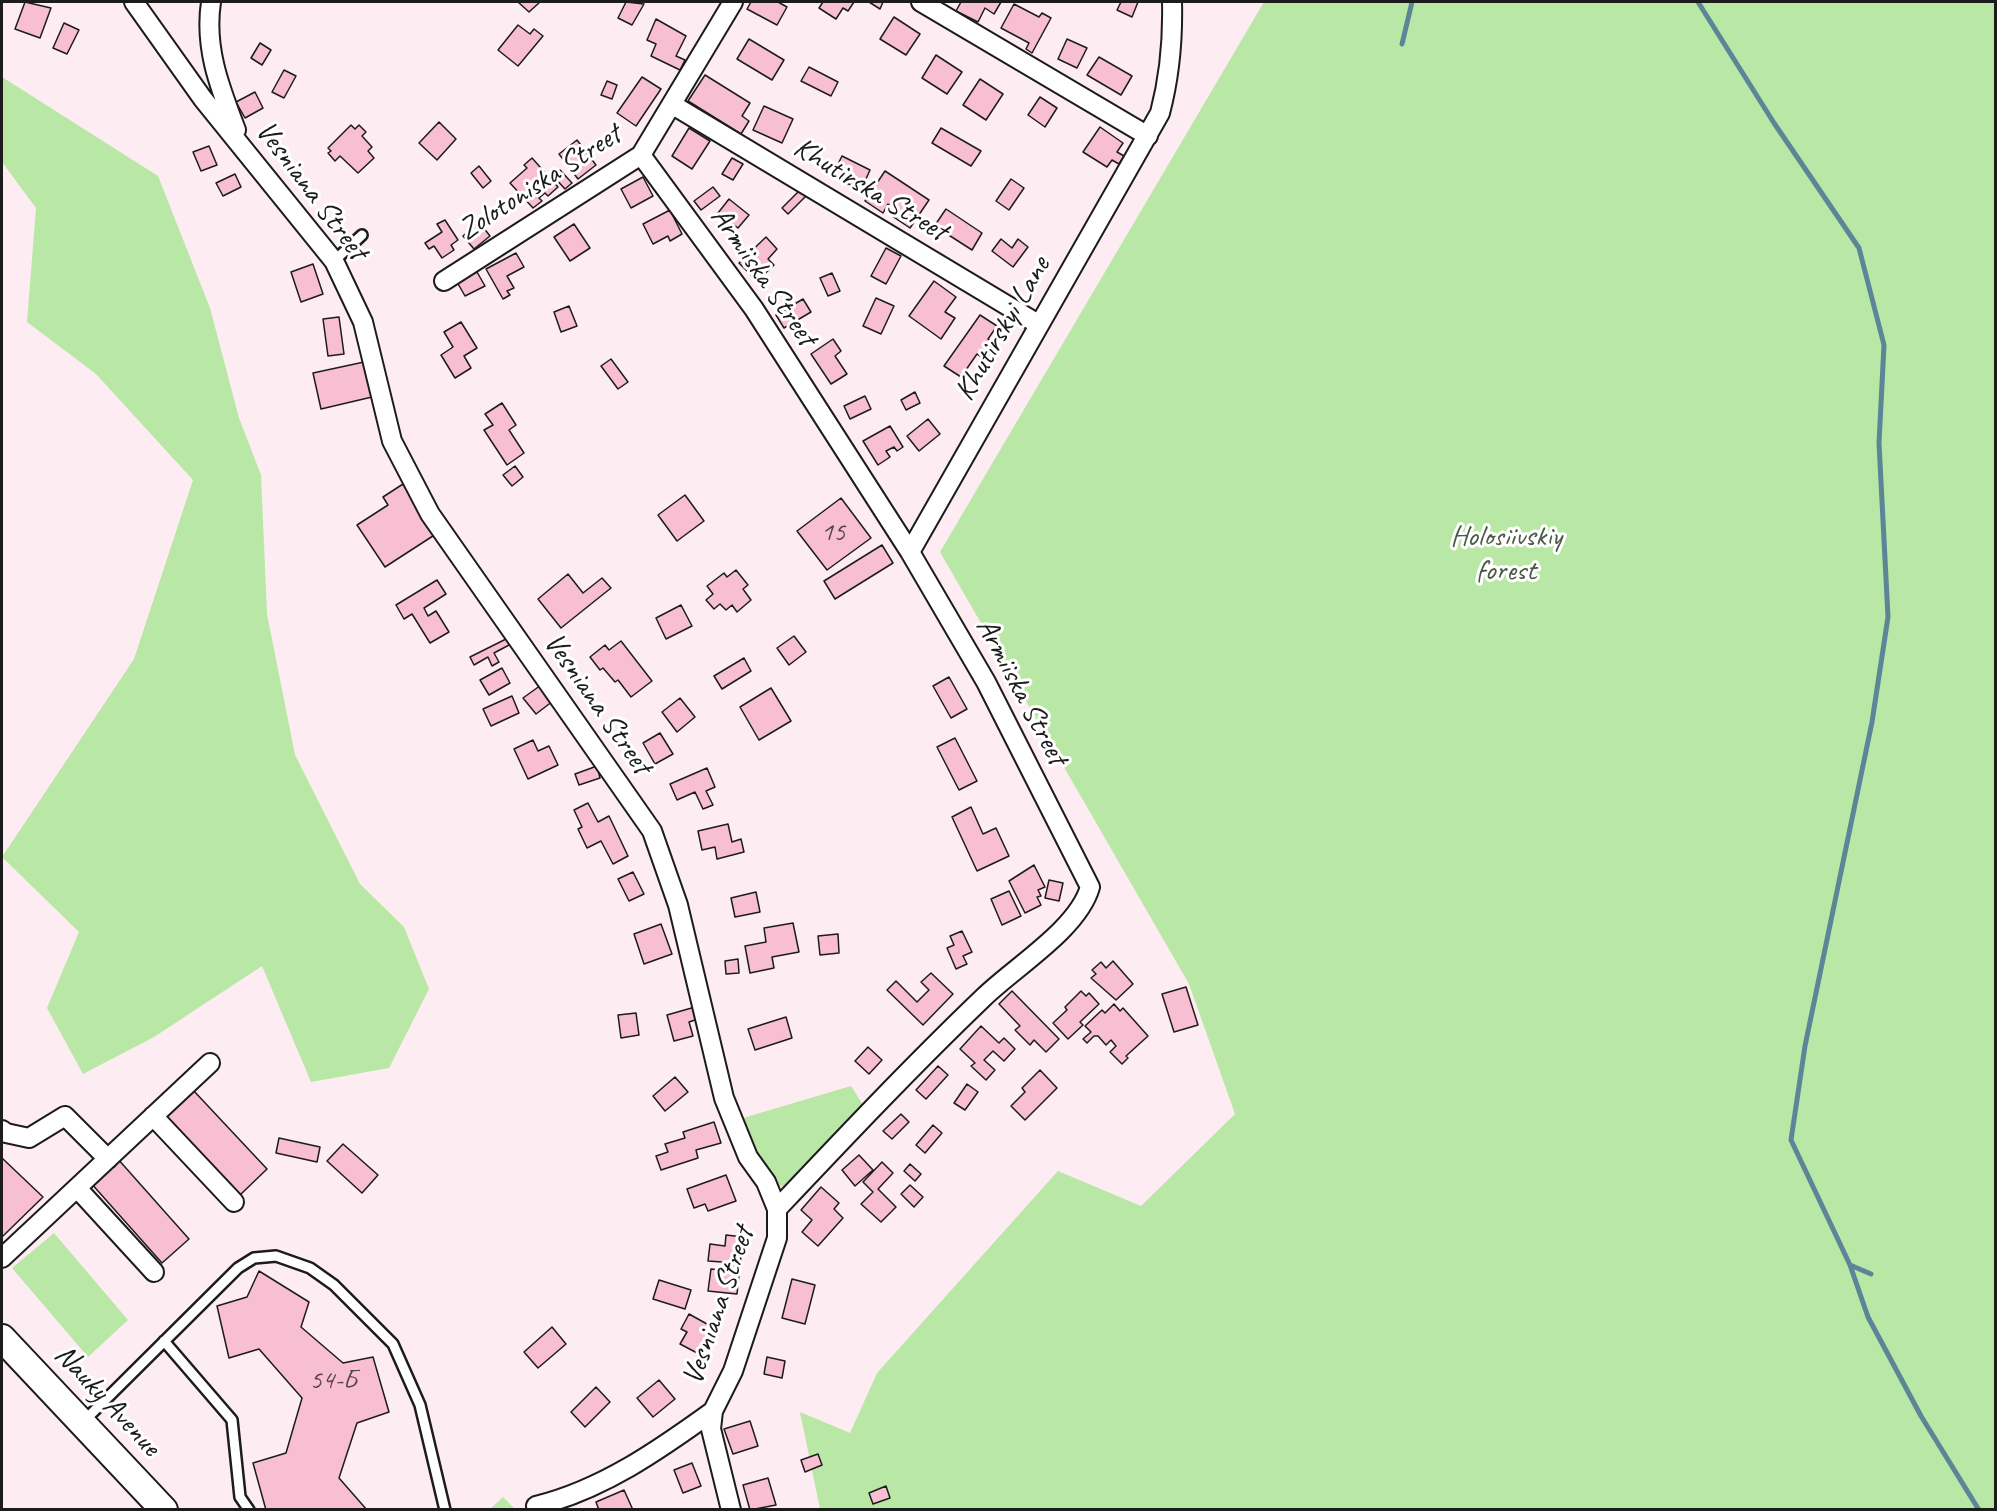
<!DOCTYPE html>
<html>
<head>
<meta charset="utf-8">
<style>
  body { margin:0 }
  #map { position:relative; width:1997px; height:1511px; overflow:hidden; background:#fdecf1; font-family:Caveat,sans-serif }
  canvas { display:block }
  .frame { position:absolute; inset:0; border:3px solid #1c1c1c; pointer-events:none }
</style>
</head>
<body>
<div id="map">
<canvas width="1997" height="1511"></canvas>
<div class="frame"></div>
</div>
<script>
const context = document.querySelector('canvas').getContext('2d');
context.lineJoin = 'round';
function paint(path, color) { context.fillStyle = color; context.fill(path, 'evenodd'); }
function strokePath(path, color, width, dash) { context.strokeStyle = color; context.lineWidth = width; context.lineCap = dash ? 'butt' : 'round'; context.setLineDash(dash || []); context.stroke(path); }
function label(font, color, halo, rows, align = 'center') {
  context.font = font + ' Caveat,sans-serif'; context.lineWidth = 6; context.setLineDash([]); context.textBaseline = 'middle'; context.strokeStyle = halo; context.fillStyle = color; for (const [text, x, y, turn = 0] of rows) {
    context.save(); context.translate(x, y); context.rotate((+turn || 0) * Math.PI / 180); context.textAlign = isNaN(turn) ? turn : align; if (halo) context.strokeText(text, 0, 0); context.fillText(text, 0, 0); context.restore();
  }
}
const green = new Path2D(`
  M1264,2H1995V1509H820L800,1412L850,1433L877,1373L1058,1171L1141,1206L1235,1114L1189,984L940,552Z
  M2,77L158,176L210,308L239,418L261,475L267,614L295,755L360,884L404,927L429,989L389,1068L311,1082L262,966L154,1037L83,1074L47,1008L79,932L2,857L134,659L193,480L96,374L27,322L36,208L2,162Z
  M851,1086L868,1113L795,1190L766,1182L733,1121Z
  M54,1233L128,1320L88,1357L12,1268Z
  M503,1497L515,1509H490Z`);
const stream = new Path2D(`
  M1698,2L1774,123L1859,248L1884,345L1879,443L1888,617L1872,722L1805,1046L1791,1140L1850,1265L1868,1317L1921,1416L1979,1510
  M1402,44L1412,2
  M1850,1265L1871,1274`);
const building = new Path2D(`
  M25,2L51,8L40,38L15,29Z
  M518,2H540L529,12Z
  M626,2L644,4L632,25L618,18Z
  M751,2H778L787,7L777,25L747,9Z
  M823,2H854L848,11L843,8L836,19L819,8Z
  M869,2H883L880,9Z
  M961,2H1001L994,14L985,8L978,22L956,11Z
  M1121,2H1138L1132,17L1117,10Z
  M1014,4L1039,17L1042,13L1051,18L1032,53L1026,49L1029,43L1001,28Z
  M894,17L920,34L906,55L880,39Z
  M656,19L686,36L676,56L685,60L680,70L651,56L656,44L647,40Z
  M64,23L79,30L67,54L53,48Z
  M518,25L530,34L534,29L543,36L518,66L498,50Z
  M749,39L784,60L772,80L737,59Z
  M1067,39L1087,48L1077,68L1058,59Z
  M260,43L271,50L262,65L251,58Z
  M936,55L962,72L947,94L922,78Z
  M1099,57L1132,76L1121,95L1087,75Z
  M809,67L838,82L831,96L801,81Z
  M284,70L296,76L284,98L272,92Z
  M705,75L750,103L742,116L749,121L741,134L688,101Z
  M642,77L661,89L636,126L617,113Z
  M980,79L1003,94L986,120L963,105Z
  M607,81L617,85L612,99L601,95Z
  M255,92L263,108L245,118L236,102Z
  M1040,97L1057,108L1045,127L1028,115Z
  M764,106L793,119L782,143L753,130Z
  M439,122L456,139L437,160L419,143Z
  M351,125L355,129L359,125L366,132L362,136L372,147L368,151L374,158L358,173L340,156L335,161L328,153L331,151L328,148Z
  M1100,127L1123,143L1117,152L1124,156L1119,164L1112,160L1107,167L1083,152Z
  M689,128L710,141L692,169L672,156Z
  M941,128L981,151L971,166L932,143Z
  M577,140L596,165L578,179L559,154Z
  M209,146L217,165L201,171L193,152Z
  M842,156L870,170L861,190L832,176Z
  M532,158L558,187L548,196L545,193L539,198L542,201L533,208L510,183L527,168L524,165Z
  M732,158L743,164L733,180L722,174Z
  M479,166L491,181L483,188L471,173Z
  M560,170L572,183L565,189L553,176Z
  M885,171L929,200L910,228L892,216L896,210L888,204L883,213L865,201Z
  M235,174L241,187L223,196L216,183Z
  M643,177L653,196L631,208L621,189Z
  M1011,179L1024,188L1009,210L996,201Z
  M713,187L720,196L701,210L694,201Z
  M800,190L806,196L788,214L782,208Z
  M729,199L749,215L738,228L718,213Z
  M946,209L982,233L972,250L944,232L941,237L931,231Z
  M670,210L682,234L670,241L668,236L653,244L643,224Z
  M445,220L458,240L451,245L454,250L442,258L434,246L429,249L425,243L442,232L437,224Z
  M479,222L490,236L474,249L463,236Z
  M574,224L590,248L570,261L554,237Z
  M766,237L777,249L768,259L774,265L757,281L739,263Z
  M1001,239L1012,248L1018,239L1028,247L1013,267L992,251Z
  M886,248L901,256L886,284L871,276Z
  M516,253L524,267L507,276L514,288L507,291L510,295L503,299L486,269Z
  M313,264L323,294L301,302L291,272Z
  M477,272L485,286L465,296L457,282Z
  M832,273L840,291L828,296L820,278Z
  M934,281L956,297L945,312L955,318L941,339L909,316Z
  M876,298L894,306L881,334L863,326Z
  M803,299L811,312L784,328L776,315Z
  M569,306L577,326L561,332L554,312Z
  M980,315L997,326L988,339L999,346L988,362L977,354L961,377L944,366Z
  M339,317L344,354L328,356L323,319Z
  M461,322L477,348L464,356L471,368L455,378L441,355L453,347L444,332Z
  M833,339L841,351L835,356L847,374L831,384L811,354Z
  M611,359L628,382L618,389L601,366Z
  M364,362L372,397L321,409L313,373Z
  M915,392L920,403L906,410L901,400Z
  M865,396L871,409L850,419L844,406Z
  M502,403L516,425L509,430L524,453L507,465L484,430L493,425L485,414Z
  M928,419L940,434L919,451L907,436Z
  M890,426L903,447L897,451L894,447L886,451L890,457L878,465L863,441Z
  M515,466L523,477L512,486L503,475Z
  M403,484L436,534L385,567L357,525L388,505L383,497Z
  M685,495L704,521L677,541L658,515Z
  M841,498L871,538L827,570L797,531Z
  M882,545L893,563L835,599L824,581Z
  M736,570L748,585L743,589L751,600L737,612L732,605L726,610L720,604L714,609L706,600L713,594L707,586L724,573L727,577Z
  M568,574L583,593L602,578L611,588L561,628L538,599Z
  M437,580L446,594L424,608L428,616L436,611L449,632L430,643L412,614L404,619L396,605Z
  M681,605L692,626L666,639L656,618Z
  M794,636L806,652L789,665L777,648Z
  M508,638L511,644L494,653L499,662L492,666L488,657L474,665L470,657Z
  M621,641L652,681L631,697L618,680L615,682L603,668L600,670L590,657L605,645L609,650Z
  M744,658L751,671L722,689L714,676Z
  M502,668L510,683L489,695L480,680Z
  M949,677L967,709L951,718L933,686Z
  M541,685L553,701L536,714L523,698Z
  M771,688L791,721L759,740L740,707Z
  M512,696L519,713L491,726L483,709Z
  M680,698L695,717L677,732L662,712Z
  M660,733L673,754L655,764L643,743Z
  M955,738L977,781L959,790L937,747Z
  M533,740L538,751L549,746L558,765L528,779L514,749Z
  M597,766L600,778L579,785L575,774Z
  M707,768L715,787L706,791L713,805L703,809L695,792L677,800L670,784Z
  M588,803L598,822L609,816L628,856L613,864L601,841L587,848L578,829L582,827L574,810Z
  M971,807L983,834L996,828L1009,856L977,871L952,817Z
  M728,824L732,842L741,839L744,852L717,859L715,847L702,850L698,831Z
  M1034,865L1045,887L1038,890L1041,896L1037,897L1041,905L1025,913L1009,881Z
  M633,872L644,894L629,901L618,879Z
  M1049,880L1063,883L1059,901L1045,898Z
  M1009,891L1021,916L1002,925L991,899Z
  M756,892L760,912L735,917L731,898Z
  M793,923L799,952L772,957L774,968L750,973L745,946L766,942L764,928Z
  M661,924L672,954L644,964L634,934Z
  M962,931L972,952L963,956L967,964L956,969L947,948L954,945L950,936Z
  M838,934L839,953L820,955L818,936Z
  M738,959L739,973L726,974L725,961Z
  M1113,961L1133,984L1116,1000L1091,978L1096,974L1092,970L1101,962L1106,968Z
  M931,973L953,994L923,1025L887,990L896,981L917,1002L929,990L921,982Z
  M1186,987L1198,1025L1174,1032L1162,994Z
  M1012,991L1059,1039L1046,1052L1034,1040L1030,1045L1015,1030L1020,1026L999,1004Z
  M1081,991L1086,996L1089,993L1099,1004L1080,1022L1083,1025L1068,1039L1053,1023L1067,1010L1065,1007Z
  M1114,1004L1120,1011L1123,1008L1148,1036L1126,1056L1128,1058L1122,1064L1110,1052L1116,1046L1111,1040L1106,1045L1098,1036H1094L1087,1043L1083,1039L1091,1032L1085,1026L1102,1010L1105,1013Z
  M695,1007L698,1019L689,1022L693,1036L674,1041L667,1015Z
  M636,1013L639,1035L621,1038L618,1015Z
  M786,1017L792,1038L755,1050L748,1029Z
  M981,1026L999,1043L1004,1038L1015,1049L1004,1061L993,1051L984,1060L995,1070L986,1080L971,1066L975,1063L960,1049Z
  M868,1047L882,1060L869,1074L855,1061Z
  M938,1066L948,1075L926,1099L916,1090Z
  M1040,1070L1057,1088L1025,1120L1011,1106L1025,1092L1022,1088Z
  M675,1077L688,1092L665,1111L653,1096Z
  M967,1084L978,1092L965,1110L954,1103Z
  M193,1090L267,1169L240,1195L165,1115Z
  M901,1114L909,1122L892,1139L883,1131Z
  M714,1122L721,1143L696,1150L698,1158L661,1170L656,1156L668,1152L665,1144L685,1138L683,1132Z
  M933,1125L942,1133L925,1153L916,1145Z
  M279,1138L320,1147L317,1162L276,1153Z
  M343,1144L378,1175L362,1193L327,1161Z
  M859,1155L873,1170L855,1186L842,1170Z
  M2,1158L43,1197L3,1236L2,1235Z
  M117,1158L189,1239L162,1263L90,1182Z
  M882,1162L893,1173L878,1189L896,1207L881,1222L861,1204L873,1192L863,1182Z
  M910,1164L921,1174L915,1181L904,1171Z
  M726,1175L736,1201L708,1211L705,1204L694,1208L687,1189Z
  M910,1185L923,1197L914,1207L901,1194Z
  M821,1187L839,1203L834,1209L843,1218L818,1246L802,1232L812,1220L801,1210Z
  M726,1235L743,1237L737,1294L708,1291L711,1269L721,1270L722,1262L708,1261L710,1244L725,1246Z
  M259,1271L309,1302L301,1327L343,1363L373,1357L389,1412L357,1423L339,1478L367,1510H266L253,1463L286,1453L302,1398L259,1349L229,1358L217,1306L247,1297Z
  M792,1279L815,1285L805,1324L782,1318Z
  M659,1280L691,1290L685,1309L653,1299Z
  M689,1314L716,1329L701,1355L680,1344L687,1332L681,1329Z
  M552,1327L566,1344L538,1368L524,1352Z
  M767,1357L785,1361L782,1378L764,1374Z
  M659,1380L675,1399L653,1417L637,1398Z
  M596,1387L610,1402L585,1427L571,1412Z
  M750,1421L758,1446L733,1454L724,1429Z
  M818,1454L822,1465L805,1472L801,1460Z
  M692,1463L701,1486L683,1493L674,1470Z
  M768,1478L776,1505L750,1510L743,1485Z
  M886,1486L890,1498L873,1504L869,1493Z
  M624,1490L633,1510H599L596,1502Z`);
const service = new Path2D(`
  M334,261L362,235
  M164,1341L232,1420L240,1497L249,1510
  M83,1422L238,1268L254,1258L276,1256L310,1268L334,1285L393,1344L420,1405L445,1510`);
const minor = new Path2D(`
  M134,2L203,99L334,261L363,322L392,441L430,514L652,831L678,905L724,1098L748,1157L766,1182L777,1209V1238L733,1371L713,1411L711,1429L731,1510
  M211,2C204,48 220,88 236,130
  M921,2L1148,136
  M673,105L1038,324
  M641,155L754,309L910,552L986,682L1090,887C1078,929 1016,966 984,997C913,1065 845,1137 777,1209
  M444,281L641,155L733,2
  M910,552L1160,113C1170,75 1173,41 1172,2
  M153,1116L234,1202
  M2,1130L6,1133L29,1138L65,1116L108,1159
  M77,1188L154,1272
  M2,1258L210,1063
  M538,1510L536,1506C602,1490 659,1450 713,1411`);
const secondary = new Path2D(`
  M2,1338L164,1510`);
const numberNames = [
  ["15",833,533],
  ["54-Б",333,1381]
];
const streetNames = [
  ["Zolotoniska Street",540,183,-33],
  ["Khutirska Street",870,190,31],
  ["Vesniana Street",311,191,53],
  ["Armiiska Street",763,277,55],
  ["Khutirskyi Lane",1003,329,-60],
  ["Armiiska Street",1021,692,62],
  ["Vesniana Street",597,704,55],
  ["Vesniana Street",719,1306,-71],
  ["Nauky Avenue",107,1401,47]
];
const parkNames = [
  ["Holosiivskiy",1506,537],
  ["forest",1506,571]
];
paint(green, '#b9e7a6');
strokePath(stream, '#5c8597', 5);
paint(building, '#f8bed1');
strokePath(building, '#1c1c1c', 1.5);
strokePath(service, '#1c1c1c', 14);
strokePath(minor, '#1c1c1c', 22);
strokePath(secondary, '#1c1c1c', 30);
strokePath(service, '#fff', 9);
strokePath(minor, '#fff', 18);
strokePath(secondary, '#fff', 26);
label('27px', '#534449', null, numberNames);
label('30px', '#1c1c1c', '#fff', streetNames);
label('30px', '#4b5945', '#fff', parkNames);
</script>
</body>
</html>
